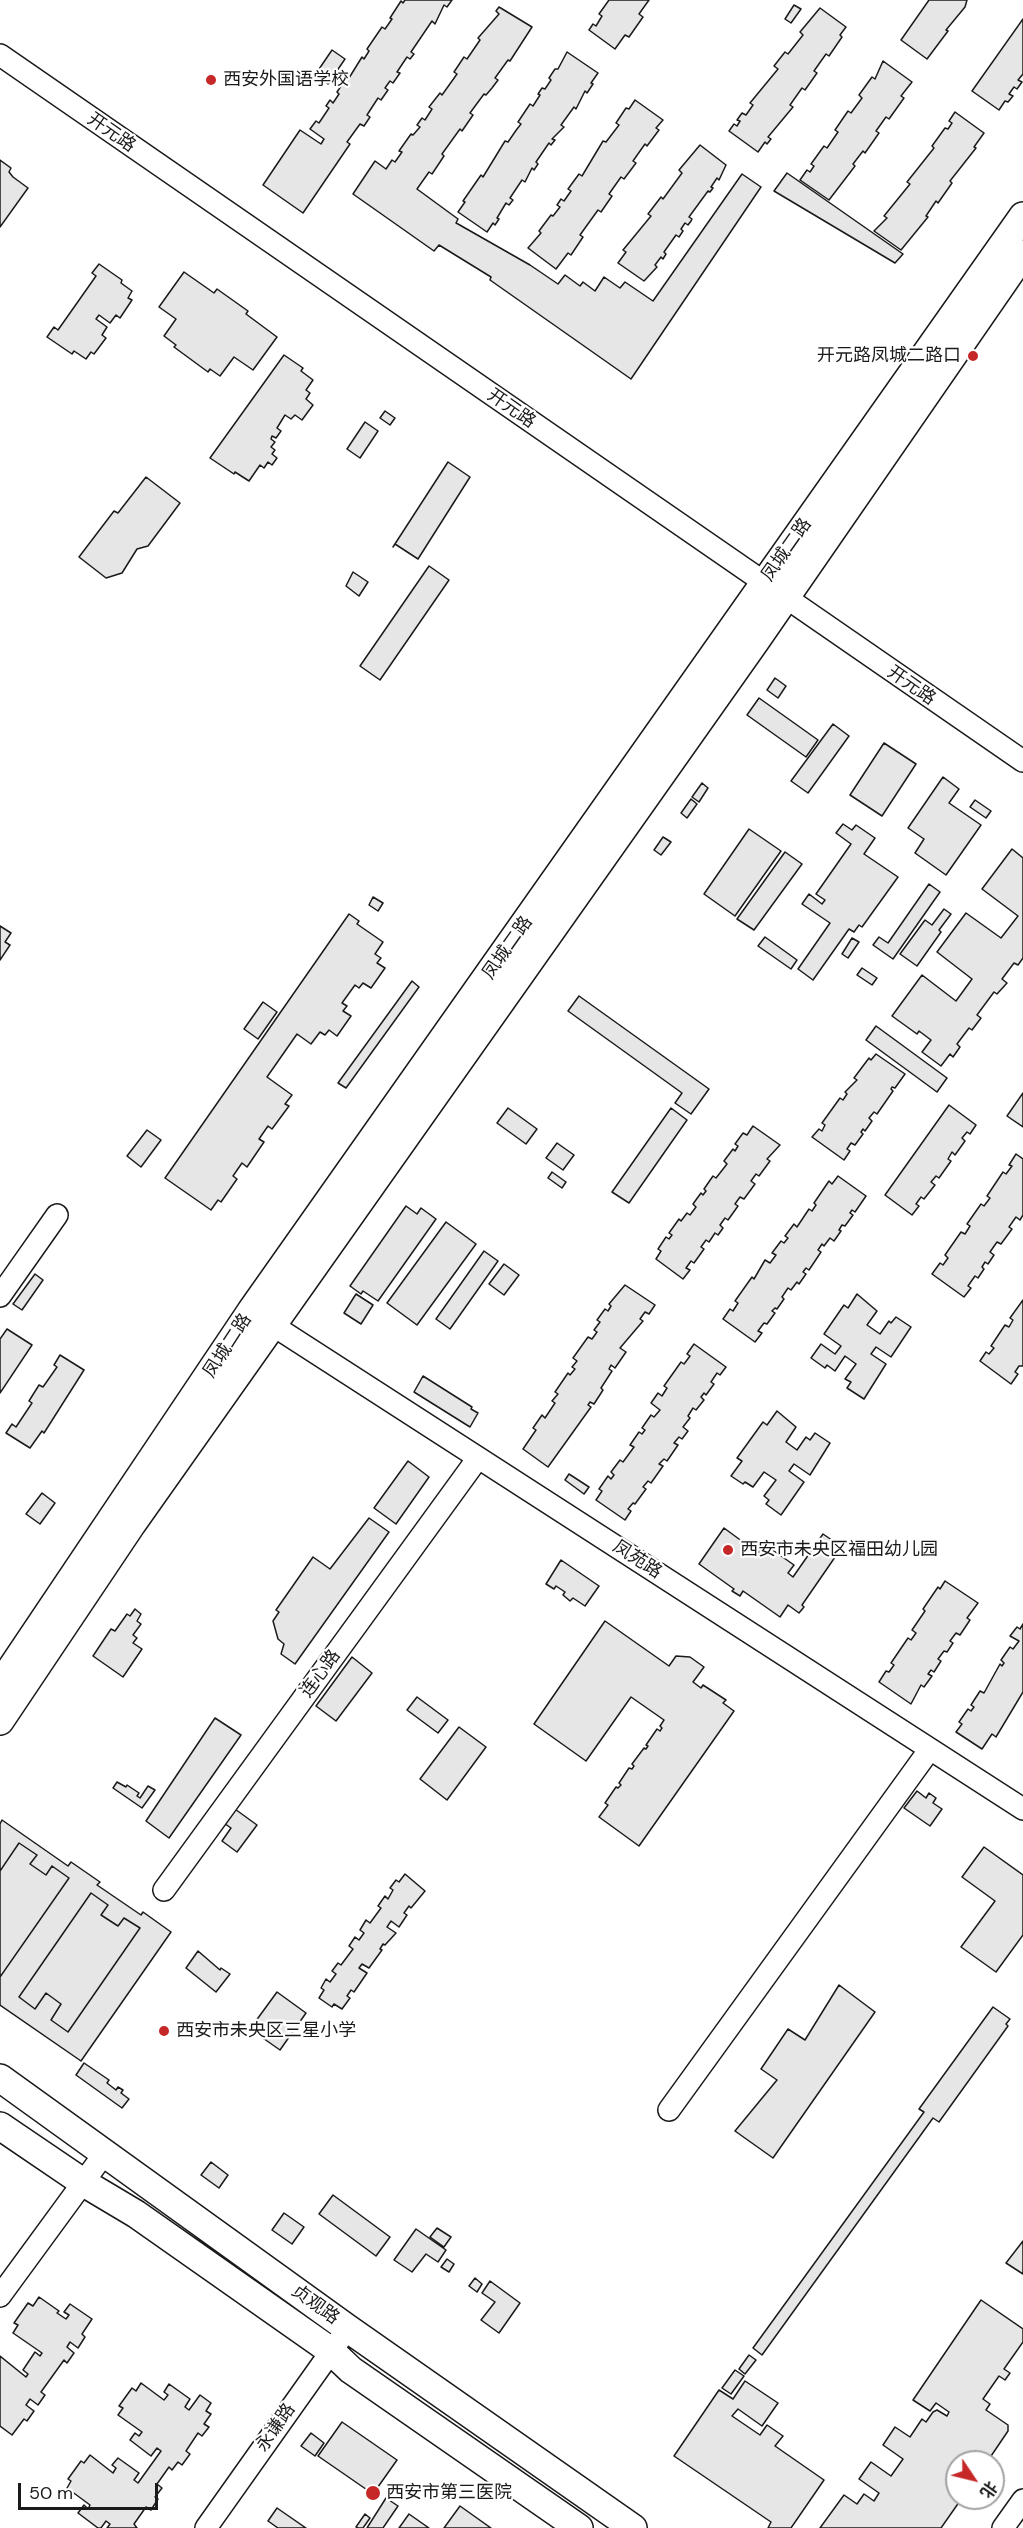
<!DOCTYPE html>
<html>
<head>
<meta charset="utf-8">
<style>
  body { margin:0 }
  #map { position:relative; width:1023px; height:2528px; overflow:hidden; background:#fff; font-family:"DM Sans","Noto Sans SC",sans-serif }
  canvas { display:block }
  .north { position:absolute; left:945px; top:2450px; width:60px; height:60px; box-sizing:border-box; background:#fff; border:2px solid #a3a3a3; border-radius:50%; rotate:125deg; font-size:16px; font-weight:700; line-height:24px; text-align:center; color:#1a1a1a }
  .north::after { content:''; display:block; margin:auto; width:21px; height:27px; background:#c62828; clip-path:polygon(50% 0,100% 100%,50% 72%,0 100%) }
  .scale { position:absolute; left:18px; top:2483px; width:140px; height:27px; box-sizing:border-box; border:3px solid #1a1a1a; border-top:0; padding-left:8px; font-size:18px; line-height:21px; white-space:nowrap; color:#1a1a1a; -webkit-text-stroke:4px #fff; paint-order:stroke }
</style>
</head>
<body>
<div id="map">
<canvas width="1023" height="2528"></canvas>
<div class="north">北</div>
<div class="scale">50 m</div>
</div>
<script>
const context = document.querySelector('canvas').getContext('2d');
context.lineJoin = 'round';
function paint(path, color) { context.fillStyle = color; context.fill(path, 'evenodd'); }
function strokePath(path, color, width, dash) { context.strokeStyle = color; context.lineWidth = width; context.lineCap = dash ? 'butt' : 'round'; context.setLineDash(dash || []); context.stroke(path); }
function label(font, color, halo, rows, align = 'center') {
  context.font = font + ' "DM Sans","Noto Sans SC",sans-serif'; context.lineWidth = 4.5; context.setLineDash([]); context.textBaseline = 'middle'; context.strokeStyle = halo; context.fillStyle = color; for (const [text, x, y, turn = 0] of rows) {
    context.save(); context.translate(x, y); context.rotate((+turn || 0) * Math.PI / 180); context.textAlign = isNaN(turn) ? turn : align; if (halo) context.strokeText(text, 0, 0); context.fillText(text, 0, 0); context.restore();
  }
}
const building = new Path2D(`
  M405,0H452L447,7L444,5L435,24L432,21L411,52L414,54L410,59L407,57L397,72L400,73L393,83L390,81L385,88L388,90L381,100L378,98L367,115L370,117L364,126L360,124L347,142L350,144L303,213L263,185L300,130L321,144L324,139L310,129L316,121L319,123L329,108L326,106L330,100L333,103L339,94L337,92L347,77L349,78L362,57L364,59L369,51L367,49L382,27L385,29L392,19L390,18L401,1L403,3Z
  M609,0H649L639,14L643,17L629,37L625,35L615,49L589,30L593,24L596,26L602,16L599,14Z
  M929,0H967L965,7L946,30L948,31L927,59L901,40Z
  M794,5L801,9L791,23L785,19Z
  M499,7L532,27L510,61L508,60L495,78L498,80L492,88L486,95L484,94L470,113L473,115L462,131L460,129L442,154L444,156L432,174L429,172L417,189L458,219L456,223L458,224L530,265L558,284L565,275L580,286L583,282L595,291L604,277L620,288L625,282L653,301L742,174L761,187L631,379L490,280L491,277L439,245L434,251L353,194L375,161L386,169L392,160L395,162L402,152L399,151L411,134L413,135L420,127L417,125L422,118L425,120L432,109L429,107L440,93L442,95L457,74L454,72L464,57L467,59L480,40L478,38L499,14L496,11Z
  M820,8L846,27L840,35L842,37L829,56L826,54L814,71L817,73L805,90L802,88L790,105L793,107L768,137L771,139L767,144L765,142L758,152L729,131L734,124L737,126L740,121L737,120L742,113L746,115L753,105L750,103L778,69L774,66L785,52L788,54L803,35L800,32Z
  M1023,19V74L1018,80L1022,82L1017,89L1014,87L1009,94L1013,96L1008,102L1005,101L999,110L972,91Z
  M332,50L345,59L328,84L315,75Z
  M567,52L598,73L591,83L593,84L587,93L585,91L576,109L574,107L561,125L564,127L552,139L555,140L551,145L549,143L536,162L538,164L534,170L532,168L525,182L522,180L510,198L513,200L509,205L506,203L497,218L499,219L495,225L493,223L487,232L458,212L465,202L463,201L481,175L483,177L505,141L508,142L517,129L521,124L518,122L530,104L533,106L540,95L538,94L542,88L545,89L551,80L549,78L555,69H558Z
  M883,61L912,82L901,96L904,98L889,119L886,117L876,131L879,133L865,153L863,151L853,164L855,166L829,200L800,180L807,170L810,172L814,166L811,164L824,146L827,148L838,132L835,130L848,111L851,113L862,98L859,95L872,77L875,79Z
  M635,100L663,120L656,128L659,130L647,146L645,144L633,161L636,163L624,179L621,177L609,194L612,196L601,212L598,210L580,235L583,237L571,255L568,253L556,269L528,248L541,233L539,231L551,215L553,216L560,207L557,205L561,199L564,201L571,191L568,189L579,174L582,176L603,141L606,142L619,125L616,123L626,108L629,109Z
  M955,112L984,133L974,147L976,148L950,181L952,183L938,203L936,201L926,216L928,217L901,250L874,231L887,218L884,216L910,184L907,182L934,148L932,146L945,128L948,129L952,123L949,121Z
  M700,145L726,165L719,180L717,178L711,187L713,188L710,192L708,191L689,217L692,219L691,221L688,225L685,223L681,229L683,231L679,237L676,235L664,252L666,254L663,259L661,257L655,265L657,267L644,281L618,263L626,252L623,250L651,216L648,214L661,197L663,199L682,173L679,170Z
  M0,160L11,168L9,172L13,177L28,188L0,227Z
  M787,173L903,254L895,263L774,191Z
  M99,264L122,280L121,283L132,291L128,298L132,300L120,318L116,315L110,323L99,315L96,319L107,327L102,335L106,338L94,354L91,352L86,359L74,351L72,354L47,337L54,327L58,330L96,276L92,273Z
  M184,272L214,293L217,289L248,311L246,314L277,337L253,370L234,357L220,376L210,369L208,372L174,347L176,345L164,336L176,319L159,307Z
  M284,355L303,368L301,371L313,380L306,390L310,393L306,399L313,405L302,420L295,415L291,419L285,415L277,428L281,431L276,438L272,436L271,439L275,442L271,447L275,450L272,454L277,458L272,465L268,462L264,468L260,465L249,481L235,472L234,474L210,458Z
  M385,411L395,418L390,425L380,418Z
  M365,422L378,431L360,458L347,449Z
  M448,462L470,477L418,559L395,544L393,547Z
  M146,477L180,503L148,546L137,549L122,573L106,578L79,557L114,511L118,513Z
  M429,566L449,580L380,680L360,666Z
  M353,572L368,582L359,596L346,586Z
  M775,678L786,686L778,698L767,690Z
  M759,698L818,740L806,757L747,715Z
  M833,724L849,736L808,793L791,781Z
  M884,743L916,764L882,816L850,795Z
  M943,777L959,789L949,803L981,825L946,875L915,853L924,839L908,828Z
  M702,783L708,788L699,802L692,797Z
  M691,799L697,804L687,818L681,813Z
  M975,800L991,811L986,818L970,807Z
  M843,824L852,830L856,825L875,838L864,854L898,877L862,927L859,925L854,932L849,929L813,980L798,969L830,923L802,904L809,894L822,904L825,900L816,894L851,844L836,833Z
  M749,829L781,851L735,916L704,894Z
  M663,837L671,842L661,855L654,850Z
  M1012,849L1023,858V958L1018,965L1014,963L1002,979L1007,983L997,994L994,992L977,1015L981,1018L972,1030L969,1028L957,1044L960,1047L953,1057L950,1054L941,1066L922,1052L931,1040L919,1031L917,1034L892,1016L922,975L956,1001L972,979L937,952L966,913L1001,938L1018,916L982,889Z
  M785,852L802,864L754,930L737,919Z
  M929,884L940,892L893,959L873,945L879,937L888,943Z
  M373,897L383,903L378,911L369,905Z
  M944,909L951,914L939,930L941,932L917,966L900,954L925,920L932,925Z
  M349,914L359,921L357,924L383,942L375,954L381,958L377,963L385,968L371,988L363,983L359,988L355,985L342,1003L347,1006L343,1011L351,1016L337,1036L329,1030L325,1035L320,1032L311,1044L297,1034L267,1077L292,1095L285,1104L289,1106L272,1129L268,1126L259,1139L264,1142L247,1167L242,1163L233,1176L237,1179L221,1202L218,1200L211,1210L165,1178Z
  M0,926L11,933L5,942L10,945L0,960Z
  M765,937L797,960L791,969L758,946Z
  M852,938L859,942L848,958L842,954Z
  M862,968L877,978L872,985L857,975Z
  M412,981L419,987L346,1088L338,1083Z
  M579,996L709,1089L691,1114L675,1103L682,1093L568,1011Z
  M263,1002L277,1012L258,1039L244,1029Z
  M876,1026L947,1078L937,1092L866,1040Z
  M876,1054L905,1074L895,1088L892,1087L891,1089L893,1091L877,1114L874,1112L869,1118L872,1121L865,1131L863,1129L861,1132L863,1134L855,1145L851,1143L847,1149L850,1151L844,1160L812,1137L819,1129L822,1131L825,1125L822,1123L840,1098L843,1100L847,1094L845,1092L857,1080L854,1078L869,1058L871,1060Z
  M1023,1093V1127L1007,1116Z
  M949,1105L976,1125L970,1134L967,1132L962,1138L965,1141L955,1155L952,1152L948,1159L951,1161L939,1178L936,1176L931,1182L935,1185L924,1199L921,1197L916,1204L919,1206L912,1215L885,1195Z
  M508,1108L537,1129L526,1144L497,1123Z
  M671,1108L687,1120L629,1203L612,1192Z
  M753,1126L780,1145L767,1159L770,1161L759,1176L756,1174L751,1181L755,1184L744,1199L740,1197L735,1204L738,1206L728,1220L725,1218L720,1225L723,1228L718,1235L715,1233L709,1242L706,1240L701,1247L704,1249L694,1263L691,1261L686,1268L690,1270L683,1279L656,1259L661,1251L658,1249L666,1237L669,1239L672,1235L669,1233L679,1219L681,1221L687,1213L690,1215L696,1207L693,1204L701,1193L703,1195L706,1191L704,1189L713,1176L716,1178L727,1164L724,1161L733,1149L735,1151L738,1146L735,1144L743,1133L747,1135Z
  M147,1130L161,1140L141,1167L127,1156Z
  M557,1143L574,1155L563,1170L546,1158Z
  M1016,1154L1023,1159V1215L1020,1220L1016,1217L1009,1227L1012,1229L1001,1244L997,1242L990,1252L994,1255L988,1264L985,1262L982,1267L984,1269L978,1278L975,1276L968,1286L971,1288L964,1297L932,1274L940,1263L943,1265L948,1258L945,1255L961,1232L965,1234L970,1226L967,1224L981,1204L984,1206L990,1198L987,1196L1003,1172L1006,1174L1012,1166L1009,1165Z
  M552,1172L566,1182L562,1188L548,1178Z
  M838,1176L866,1196L855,1212L852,1210L850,1213L853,1215L845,1226L842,1225L839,1230L841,1231L834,1241L830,1238L824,1246L822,1244L818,1250L821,1252L809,1270L806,1268L803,1272L806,1274L799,1284L797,1282L791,1290L788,1288L782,1297L784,1299L777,1309L775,1308L772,1311L775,1313L767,1324L764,1323L758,1331L762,1333L755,1342L723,1319L730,1309L733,1311L738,1303L735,1301L752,1277L754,1279L765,1260L770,1263L776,1255L772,1253L781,1241L784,1243L788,1238L785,1236L794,1224L797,1227L809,1209L812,1211L816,1205L814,1203L829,1181L832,1184Z
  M406,1206L417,1214L421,1208L436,1219L378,1301L363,1291L361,1294L350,1286Z
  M446,1222L476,1244L417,1325L387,1303Z
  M484,1251L498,1261L450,1329L436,1319Z
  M504,1264L519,1275L504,1295L489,1284Z
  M35,1274L43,1280L22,1310L13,1304Z
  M625,1285L655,1305L649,1314L645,1312L640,1319L643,1321L620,1348L626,1352L615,1368L611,1365L609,1369L612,1371L601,1388L603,1390L594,1404L590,1402L588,1405L591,1407L548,1467L523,1449L536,1430L533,1428L542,1415L545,1418L555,1403L552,1401L558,1394L555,1392L568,1373L570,1375L575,1369L572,1367L577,1361L573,1358L588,1337L592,1339L597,1332L594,1330L600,1322L597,1320L605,1309L608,1311L611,1306L609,1304Z
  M356,1294L373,1305L361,1324L344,1313Z
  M857,1294L877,1311L867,1325L880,1334L889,1321L891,1323L896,1317L911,1327L891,1357L876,1347L871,1354L886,1364L864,1399L847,1388L851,1382L845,1379L856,1364L845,1356L835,1371L827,1365L825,1368L811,1358L821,1344L835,1354L841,1346L824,1334L844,1305L848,1308Z
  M1023,1300V1366H1019L1015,1372L1018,1374L1011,1384L980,1361L986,1352L989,1354L994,1348L991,1346L1005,1325L1009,1327L1013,1320L1010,1318Z
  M7,1329L32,1345L0,1393V1339Z
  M694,1344L726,1367L720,1375L717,1373L711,1382L714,1384L706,1395L704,1393L701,1397L704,1400L696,1410L693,1408L688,1416L690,1418L683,1427L688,1431L682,1439L679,1437L674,1443L678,1445L667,1461L664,1459L659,1464L663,1466L651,1483L648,1481L643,1487L646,1489L635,1504L633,1503L628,1509L631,1511L625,1520L596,1500L602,1491L599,1489L608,1476L611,1479L614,1475L611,1472L620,1460L623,1462L634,1447L630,1445L639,1432L642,1434L645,1430L642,1428L651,1415L654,1417L660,1410L651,1403L658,1393L662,1396L667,1388L664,1386L681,1362L684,1364L690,1356L687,1354Z
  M60,1355L84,1370L44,1433L42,1431L30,1448L6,1433L12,1424L16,1427L32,1403L29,1401L39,1385L43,1387L57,1367L54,1365Z
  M423,1376L472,1407L471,1409L478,1413L470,1427L414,1392Z
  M777,1411L796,1427L786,1442L797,1450L806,1437L810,1440L815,1433L830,1443L810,1475L794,1464L789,1471L804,1482L781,1515L766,1504L769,1500L764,1496L776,1480L764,1472L753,1487L745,1482L743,1484L731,1476L742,1461L737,1458L763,1422L767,1425Z
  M408,1461L429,1477L396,1524L374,1508Z
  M569,1474L589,1487L584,1494L565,1480Z
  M42,1493L55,1503L40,1524L26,1514Z
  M369,1518L389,1532L295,1664L281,1654L284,1644L278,1639L273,1621L279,1612L276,1610L313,1557L330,1569Z
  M724,1528L758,1553L764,1544L794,1565L788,1573L793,1577L823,1534L842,1547L802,1605L804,1607L799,1613L788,1605L780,1617L743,1591L740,1596L732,1591L734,1589L699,1564Z
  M561,1560L599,1586L585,1606L573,1598L570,1601L563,1595L565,1592L556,1586L554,1589L546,1584Z
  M945,1581L978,1603L967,1618L970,1620L960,1635L956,1633L950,1641L953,1643L947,1652L944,1651L938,1659L941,1661L934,1672L931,1670L928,1674L932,1676L924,1687L921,1685L911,1704L879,1682L886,1671L889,1672L894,1665L891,1663L908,1638L911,1640L916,1633L912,1630L925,1611L923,1609L938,1587L940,1589Z
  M135,1609L141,1614L137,1621L141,1624L133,1635L137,1638L133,1643L142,1649L123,1677L93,1656L111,1629L115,1631L127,1614L130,1616Z
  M605,1621L669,1666L676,1656L690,1657L704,1667L693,1682L701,1688L703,1685L726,1700L723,1703L734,1711L639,1846L599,1817L608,1805L605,1803L616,1787L618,1788L621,1785L619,1783L629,1768L632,1769L634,1766L632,1764L644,1748L646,1749L648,1746L646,1745L657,1729L660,1731L662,1728L660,1726L664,1720L631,1697L586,1761L534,1724Z
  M1023,1624V1692L996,1737L992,1734L982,1749L956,1732L962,1724L959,1722L968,1709L971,1711L974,1707L971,1705L980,1691L984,1693L1000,1664L1002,1666L1004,1663L1001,1660L1010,1647L1013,1649L1019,1641L1010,1636L1017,1627L1020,1629Z
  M352,1657L372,1673L336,1721L316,1706Z
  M417,1697L448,1720L438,1733L407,1710Z
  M215,1718L241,1735L169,1838L146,1821Z
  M459,1727L486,1747L447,1800L420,1779Z
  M117,1782L126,1787L127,1785L139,1793L137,1796L140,1798L148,1786L155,1790L142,1808L113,1788Z
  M917,1791L926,1798L929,1793L936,1798L933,1803L942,1809L930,1826L904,1808Z
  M228,1804L257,1825L237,1852L222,1841L231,1828L218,1819Z
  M2,1820L68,1866L71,1862L100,1882L97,1885L141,1915L143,1912L171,1932L81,2061L0,2005V1977L69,1878L52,1866L46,1875L30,1864L37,1855L19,1843L0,1871V1824ZM91,1893L108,1905L101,1915L118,1926L124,1918L140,1928L68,2032L51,2020L61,2004L46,1993L35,2009L19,1997Z
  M19,1843L37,1855L30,1864L46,1875L52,1866L69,1878L0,1977V1871Z
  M984,1847L1023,1875V1935L996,1972L961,1947L995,1901L962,1877Z
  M405,1874L425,1891L411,1908L409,1906L404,1913L407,1915L399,1927L391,1921L387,1927L396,1933L385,1945L383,1944L380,1949L382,1950L369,1968L362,1964L359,1968L367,1973L354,1992L351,1990L347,1996L350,1998L342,2009L334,2004L332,2007L319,1998L324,1990L321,1988L326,1979L330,1982L336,1974L332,1971L338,1963L341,1965L353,1949L349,1946L355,1937L359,1940L364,1933L360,1930L366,1920L370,1923L381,1908L378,1906L385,1896L388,1899L393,1890L390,1888L396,1880L399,1882Z
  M91,1893L108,1905L101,1915L118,1926L124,1918L140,1928L68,2032L51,2020L61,2004L46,1993L35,2009L19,1997Z
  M198,1951L220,1970L221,1968L230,1974L216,1992L186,1968Z
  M839,1985L875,2012L773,2158L735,2131L777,2080L761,2069L788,2029L805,2040Z
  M277,1992L306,2013L280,2050L250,2029Z
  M993,2007L1010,2019L1006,2024L1008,2026L939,2122L933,2118L762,2355L753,2348L924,2112L919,2109Z
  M84,2063L109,2080L107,2083L116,2090L118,2087L123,2090L121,2093L129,2099L122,2108L76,2075Z
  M211,2162L228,2175L219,2188L201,2175Z
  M333,2195L390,2237L376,2256L319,2214Z
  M284,2213L304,2227L292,2244L272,2230Z
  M437,2228L451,2237L444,2247L430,2237Z
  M416,2229L446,2250L438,2262L426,2254L412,2272L394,2260Z
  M1023,2241V2274L1006,2263Z
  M447,2259L454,2264L449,2272L441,2267Z
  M475,2278L482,2284L477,2292L469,2286Z
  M490,2281L520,2303L499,2333L481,2320L495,2302L482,2293Z
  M39,2297L59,2311L57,2313L66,2319L69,2315L64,2312L70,2304L92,2319L82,2334L85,2337L78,2348L70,2342L67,2347L74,2353L67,2363L64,2360L41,2392L45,2395L38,2405L30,2399L26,2405L34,2411L27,2421L24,2419L12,2435L0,2426V2356L26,2377L28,2374L23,2370L35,2352L40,2356L42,2353L13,2333L18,2325L14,2323L28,2303L33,2306Z
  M981,2300L1023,2329V2342L1004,2369L1010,2373L1005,2380L999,2376L983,2399L990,2404L986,2410L1008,2425V2431L987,2462H957V2498H962L941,2528H820L844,2495L857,2504L864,2494L874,2501L879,2493L859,2479L871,2462L891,2476L903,2459L883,2445L895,2427L910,2437L922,2419L926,2422L933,2412L937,2410L947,2416L949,2412L936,2403L930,2411L913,2400Z
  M749,2355L756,2360L745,2374L739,2369Z
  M735,2370L744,2376L731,2394L722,2388Z
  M745,2381L778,2403L762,2426L738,2409L732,2416L760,2435L767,2425L783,2436L775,2446L824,2480L791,2528H768L771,2522L674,2456L719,2390L733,2399Z
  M141,2383L164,2400L168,2395L164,2392L169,2384L190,2399L185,2407L189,2410L200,2395L211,2403L206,2411L211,2414L204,2424L209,2427L202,2436L198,2433L186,2451L190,2454L182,2465L178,2462L172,2470L169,2467L157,2484L162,2488L155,2497L158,2499L151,2510L146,2507L134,2524L137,2528H107L110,2524L106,2521L101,2528H98L78,2513L84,2505L88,2509L90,2505L67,2488L71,2481L68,2479L81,2461L84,2463L90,2455L113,2473L116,2468L112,2465L118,2458L139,2473L134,2480L138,2483L161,2451L157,2448L151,2456L130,2440L135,2433L139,2436L142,2432L118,2415L123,2408L119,2406L132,2388L136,2391Z
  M342,2422L397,2460L373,2494L318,2456Z
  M311,2433L324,2443L315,2456L301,2446Z
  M386,2498L398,2506L383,2528H367Z
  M460,2506L491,2528H444Z
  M277,2508L306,2528H278L268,2521Z
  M365,2514L370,2518L363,2528H358L356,2527Z
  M409,2514L429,2528H399Z`);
const minor = new Path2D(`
  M0,55L1023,761
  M0,1296L57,1215
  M260,1317L1023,1809
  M164,1890L478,1458
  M669,2110L930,1749
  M0,2296L104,2154
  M206,2528L340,2339
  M1003,2528L1023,2500`);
const major = new Path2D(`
  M0,1685L251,1311L1023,216
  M0,1721L132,1524L755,642L1023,254
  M0,2078L347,2328L633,2528
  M0,2126L84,2183L136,2214L331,2351L351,2370L579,2528`);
const markers = [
  [211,80,6,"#c62828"],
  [973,356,6,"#c62828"],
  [728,1550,6,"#c62828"],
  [164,2031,6,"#c62828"],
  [373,2493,8,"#c62828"]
];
const poiNames = [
  ["西安外国语学校",223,80],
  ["开元路凤城二路口",961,356,"right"],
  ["西安市未央区福田幼儿园",740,1550],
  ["西安市未央区三星小学",176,2031],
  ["西安市第三医院",386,2493]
];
const streetNames = [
  ["开元路",111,133,35],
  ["开元路",511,409,35],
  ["凤城二路",787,550,-55],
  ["开元路",911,686,35],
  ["凤城二路",508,948,-55],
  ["凤城二路",228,1346,-57],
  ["凤苑路",637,1560,33],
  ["连心路",321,1674,-54],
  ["贞观路",315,2305,36],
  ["永谦路",276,2428,-55]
];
paint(building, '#e6e6e6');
strokePath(building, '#1a1a1a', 1.5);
strokePath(minor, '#1a1a1a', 24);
strokePath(major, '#1a1a1a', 30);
strokePath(minor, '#fff', 21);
strokePath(major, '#fff', 27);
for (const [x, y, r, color] of markers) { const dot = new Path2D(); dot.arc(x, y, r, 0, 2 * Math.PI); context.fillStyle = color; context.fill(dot); strokePath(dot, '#fff', 2); }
label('18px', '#1a1a1a', '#fff', poiNames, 'left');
label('18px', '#1a1a1a', '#fff', streetNames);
</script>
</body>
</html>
